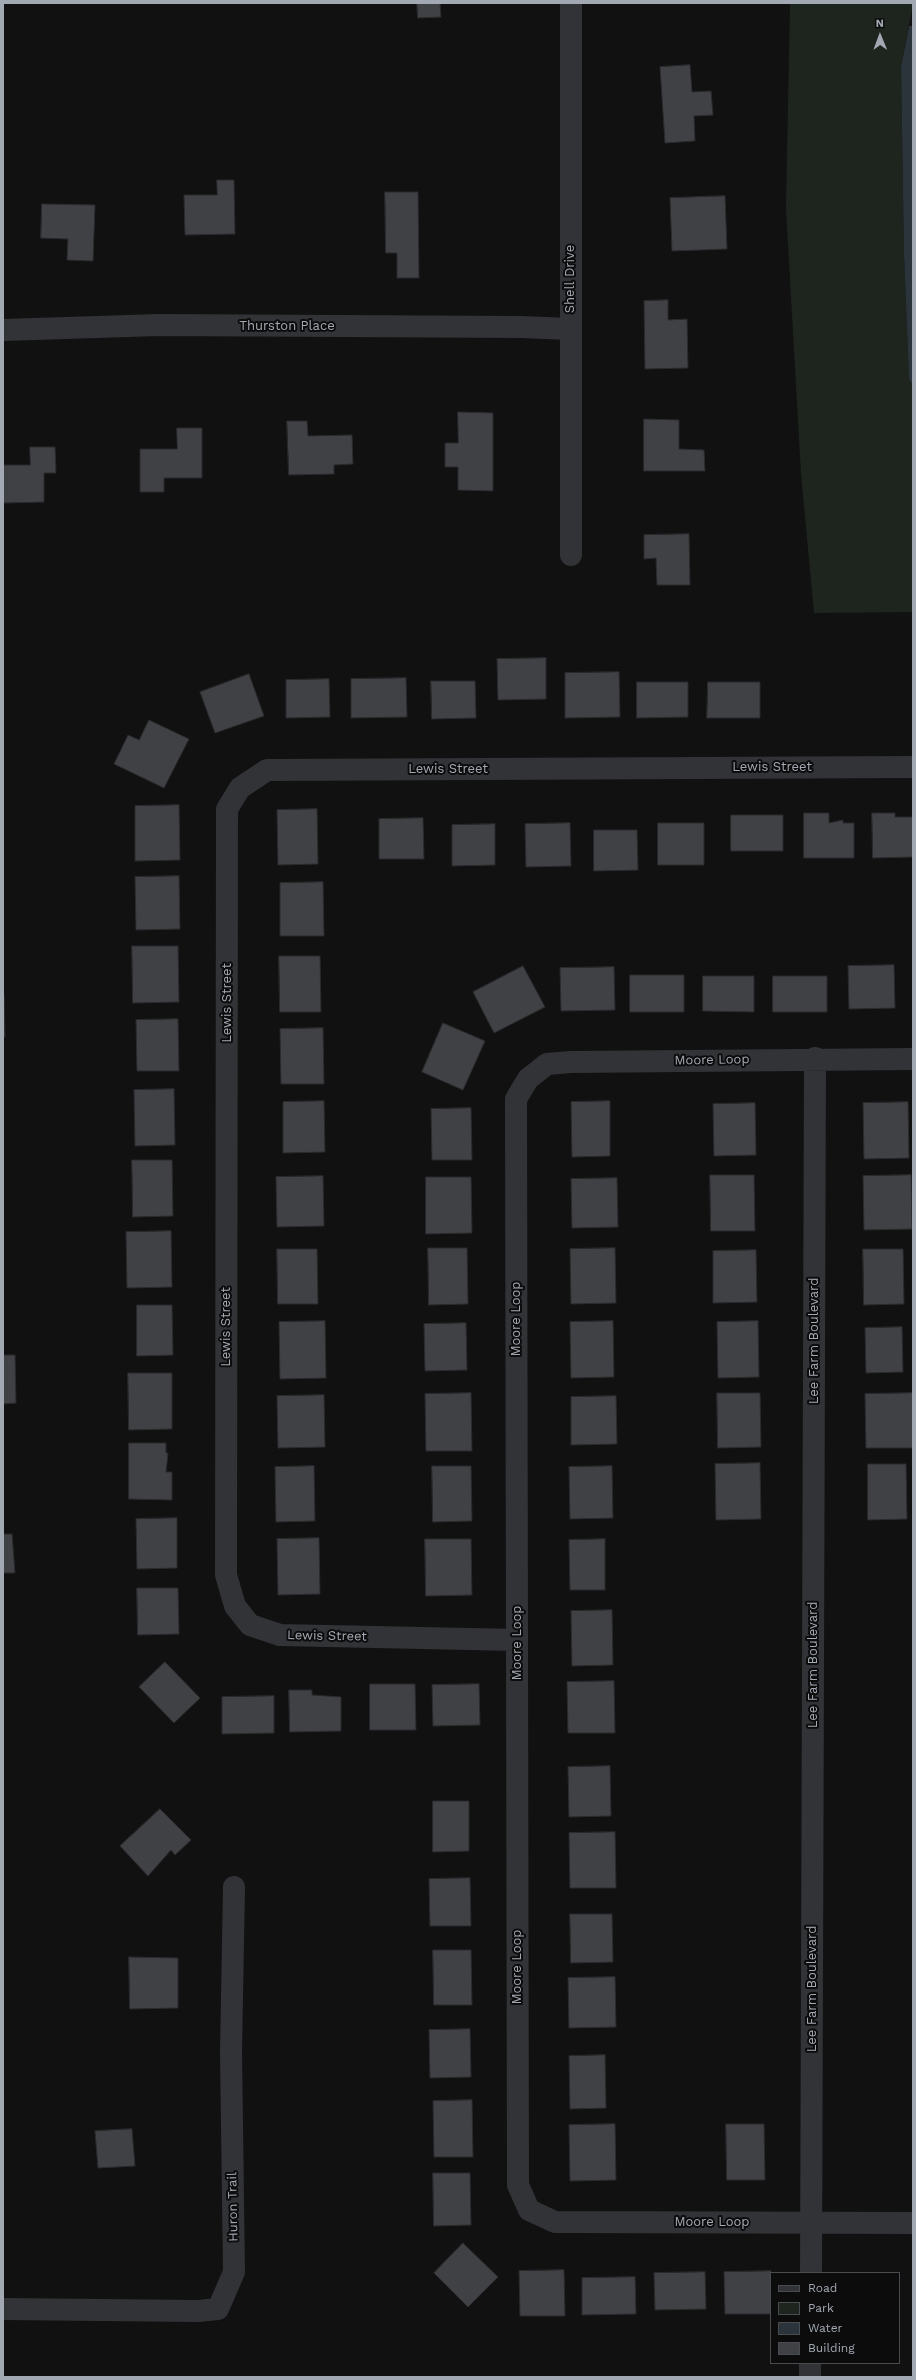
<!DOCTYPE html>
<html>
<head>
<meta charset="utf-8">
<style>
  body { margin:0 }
  #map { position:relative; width:916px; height:2380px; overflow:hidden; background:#111112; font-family:"Work Sans",sans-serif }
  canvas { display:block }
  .frame { position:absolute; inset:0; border:4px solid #a3a9b2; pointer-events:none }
  .legend { position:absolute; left:770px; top:2272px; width:130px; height:92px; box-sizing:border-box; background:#0c0c0d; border:1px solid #484b4f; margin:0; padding:5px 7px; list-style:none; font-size:12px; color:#a3a9b2 }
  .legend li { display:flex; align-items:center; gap:8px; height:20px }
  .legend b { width:20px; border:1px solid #484b4f }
  .north { position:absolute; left:860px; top:16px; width:40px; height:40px; -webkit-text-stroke:3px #0c0c0d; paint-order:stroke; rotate:359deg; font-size:11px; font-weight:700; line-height:16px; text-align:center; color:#a3a9b2 }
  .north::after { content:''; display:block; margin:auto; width:14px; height:18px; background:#a3a9b2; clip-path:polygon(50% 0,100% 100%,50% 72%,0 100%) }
</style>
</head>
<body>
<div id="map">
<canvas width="916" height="2380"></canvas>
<div class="frame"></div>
<ul class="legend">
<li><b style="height:5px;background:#323337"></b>Road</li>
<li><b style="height:11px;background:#1e251e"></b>Park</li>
<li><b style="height:11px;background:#2b343a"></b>Water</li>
<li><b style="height:11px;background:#404145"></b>Building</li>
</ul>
<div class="north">N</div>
</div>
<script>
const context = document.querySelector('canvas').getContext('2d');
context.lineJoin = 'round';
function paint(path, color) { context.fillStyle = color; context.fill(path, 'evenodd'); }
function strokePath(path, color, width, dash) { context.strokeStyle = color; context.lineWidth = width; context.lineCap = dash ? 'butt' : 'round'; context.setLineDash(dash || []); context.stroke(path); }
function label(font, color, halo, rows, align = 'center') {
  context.font = font + ' "Work Sans",sans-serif'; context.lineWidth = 4; context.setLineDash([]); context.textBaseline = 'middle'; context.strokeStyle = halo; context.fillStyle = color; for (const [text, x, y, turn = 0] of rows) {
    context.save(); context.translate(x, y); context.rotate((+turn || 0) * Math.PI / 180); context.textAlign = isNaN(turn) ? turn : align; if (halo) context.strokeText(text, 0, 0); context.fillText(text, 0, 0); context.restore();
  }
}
const green = new Path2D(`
  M790,3H913L901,67L904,256L909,379L913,386V612L814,613L801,474L786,208Z`);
const water = new Path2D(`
  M909,26H913V386L909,379L904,256L901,67Z`);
const building = new Path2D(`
  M417,3H440L441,17L418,18Z
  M690,65L692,92L711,91L713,115L694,116L695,141L665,143L660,67Z
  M217,180H234L235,234L185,235L184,195H217Z
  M385,192H418L419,278H397V253H386Z
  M725,196L727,249L672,251L670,198Z
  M42,204L95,205L93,261L67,260L68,239L41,238Z
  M668,300V320L687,319L688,368L645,369L644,301Z
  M458,412L493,413V491L458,490V467H445V443H458Z
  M644,419L679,420V449L704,450L705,471H644Z
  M287,421H307L308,436L352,435L353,464L334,465V474L289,475Z
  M177,428H202V478H164V492H140V449H177Z
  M30,447H55L56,473H44V502L3,503V465H30Z
  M689,534L690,585H657L656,558L644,559V535Z
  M546,658V699L498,700L497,659Z
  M619,672L620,717L565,718V673Z
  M249,674L264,716L215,733L200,692Z
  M406,678L407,717L351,718V679Z
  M329,679L330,717L286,718V680Z
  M431,681H475L476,718L432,719Z
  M637,682H688V717L637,718Z
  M708,682H760V718H707Z
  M149,720L189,739L164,788L114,764L128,735L139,740Z
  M179,805L180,860L135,861V806Z
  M317,809L318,864L278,865L277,810Z
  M804,813H829V823L843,820V823H854V858H804Z
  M872,813H895V817H913V857L873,858Z
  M731,815H783V851H731Z
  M423,818L424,859H379V819Z
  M570,823L571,866L526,867L525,824Z
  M658,823H704V865H658Z
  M495,824V865L452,866V825Z
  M594,830H637L638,870L594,871Z
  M179,876L180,929L136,930L135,877Z
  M323,882L324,936H280V883Z
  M132,946H178L179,1002L133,1003Z
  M279,956H320L321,1012H280Z
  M894,965L895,1008L849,1009L848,966Z
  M523,966L545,1007L494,1033L473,992Z
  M614,967L615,1010L561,1011L560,968Z
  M630,975H684V1012H630Z
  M703,976H754V1012L703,1011Z
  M773,976H827V1012H773Z
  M3,994H4L5,1037H3Z
  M178,1019L179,1071H137L136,1020Z
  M443,1023L485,1041L463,1090L422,1072Z
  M323,1028L324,1084H281L280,1029Z
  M174,1089L175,1145L135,1146L134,1090Z
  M324,1101L325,1152L283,1153V1102Z
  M610,1101V1156L572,1157L571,1102Z
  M908,1102L909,1158L864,1159L863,1103Z
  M755,1103L756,1155L714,1156L713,1104Z
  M471,1108L472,1160H432L431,1109Z
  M132,1160H172L173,1216L133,1217Z
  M710,1175H754L755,1231H711Z
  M911,1175L912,1229L864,1230L863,1176Z
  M323,1176L324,1226L277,1227L276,1177Z
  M426,1177H471L472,1233L426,1234Z
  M617,1178L618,1227L572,1228L571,1179Z
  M171,1231L172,1287L127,1288L126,1232Z
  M428,1248H467L468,1304L429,1305Z
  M615,1248L616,1303L571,1304L570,1249Z
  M277,1249H317L318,1304H278Z
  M863,1249H903L904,1304L864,1305Z
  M756,1250L757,1302L713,1303V1251Z
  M137,1305H172L173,1355L137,1356Z
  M325,1321L326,1378L280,1379L279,1322Z
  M613,1321L614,1377L571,1378L570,1322Z
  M758,1321L759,1377L718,1378L717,1322Z
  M466,1323L467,1370L425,1371L424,1324Z
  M902,1327L903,1372L866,1373L865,1328Z
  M3,1355H15L16,1403L3,1404Z
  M128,1373H172V1429L129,1430Z
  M471,1393L472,1451H426L425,1394Z
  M717,1393H760L761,1447L718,1448Z
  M913,1393V1448H866L865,1394Z
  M324,1395L325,1447L278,1448L277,1396Z
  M616,1396L617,1444L571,1445V1397Z
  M129,1443H166V1453H168L166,1472H172V1500L129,1499Z
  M760,1463L761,1519L716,1520L715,1464Z
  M868,1464H906L907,1519L868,1520Z
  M314,1466L315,1521L276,1522L275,1467Z
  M432,1466H471L472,1521L433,1522Z
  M612,1466L613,1518L570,1519L569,1467Z
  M177,1518V1568L137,1569L136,1519Z
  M3,1534H12L15,1573H3Z
  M319,1538L320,1594L278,1595L277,1539Z
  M425,1539H471L472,1595L426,1596Z
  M605,1539V1590H570L569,1540Z
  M137,1588H178L179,1634L138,1635Z
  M612,1610L613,1665L572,1666L571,1611Z
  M165,1662L200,1698L174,1723L139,1687Z
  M614,1681L615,1733H568L567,1682Z
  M370,1684H415L416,1730H370Z
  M479,1684L480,1725L433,1726L432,1685Z
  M289,1690H312V1695L341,1697V1731L290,1732Z
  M274,1696V1733L222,1734V1697Z
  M610,1766L611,1816L569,1817L568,1767Z
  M433,1801H469V1851L433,1852Z
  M160,1809L191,1840L175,1855L171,1850L148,1876L120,1846Z
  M615,1832L616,1888H570L569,1833Z
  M470,1878L471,1926H430L429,1879Z
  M570,1914H612L613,1962L571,1963Z
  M433,1950H471L472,2005H434Z
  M129,1957L178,1958V2008L130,2009Z
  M615,1977L616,2027L569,2028L568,1978Z
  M470,2029L471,2077L430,2078L429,2030Z
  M605,2055L606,2108L570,2109L569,2056Z
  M472,2100L473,2157H434L433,2101Z
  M615,2124L616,2180L570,2181L569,2125Z
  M726,2124H764L765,2180H727Z
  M132,2129L135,2166L98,2168L95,2131Z
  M433,2173H470L471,2225L434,2226Z
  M463,2243L498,2277L468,2307L434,2273Z
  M564,2270L565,2316H520L519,2271Z
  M771,2271V2314H725L724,2272Z
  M705,2272L706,2309L655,2310L654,2273Z
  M635,2277L636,2314L582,2315V2278Z`);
const minor = new Path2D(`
  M571,3V555
  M3,330L159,325L521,327L570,329
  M913,1059L571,1062L547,1064L528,1079L516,1099L518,2185L529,2210L555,2222L913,2223
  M517,1640L280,1635L250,1625L235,1606L226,1575L227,809L240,788L267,770L913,767
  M811,2273L815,1058
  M3,2309L198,2311L218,2309L234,2272L231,2052L234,1887
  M810,2377V2363`);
const streetNames = [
  ["Shell Drive",570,279,-90],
  ["Thurston Place",287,326],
  ["Lewis Street",772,767],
  ["Lewis Street",448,769],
  ["Lewis Street",227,1003,-90],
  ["Moore Loop",712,1060,-1],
  ["Moore Loop",516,1319,-90],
  ["Lewis Street",226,1327,-90],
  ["Lee Farm Boulevard",814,1341,-90],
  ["Lewis Street",327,1636,1],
  ["Moore Loop",517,1643,-90],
  ["Lee Farm Boulevard",813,1665,-90],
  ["Moore Loop",517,1967,-90],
  ["Lee Farm Boulevard",812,1989,-90],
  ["Huron Trail",233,2207,-91],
  ["Moore Loop",712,2222]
];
paint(green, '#1e251e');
paint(water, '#2b343a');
paint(building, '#404145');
strokePath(building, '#2b2b2e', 1);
strokePath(minor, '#323337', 22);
label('13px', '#a3a9b2', '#0c0c0d', streetNames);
</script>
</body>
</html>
